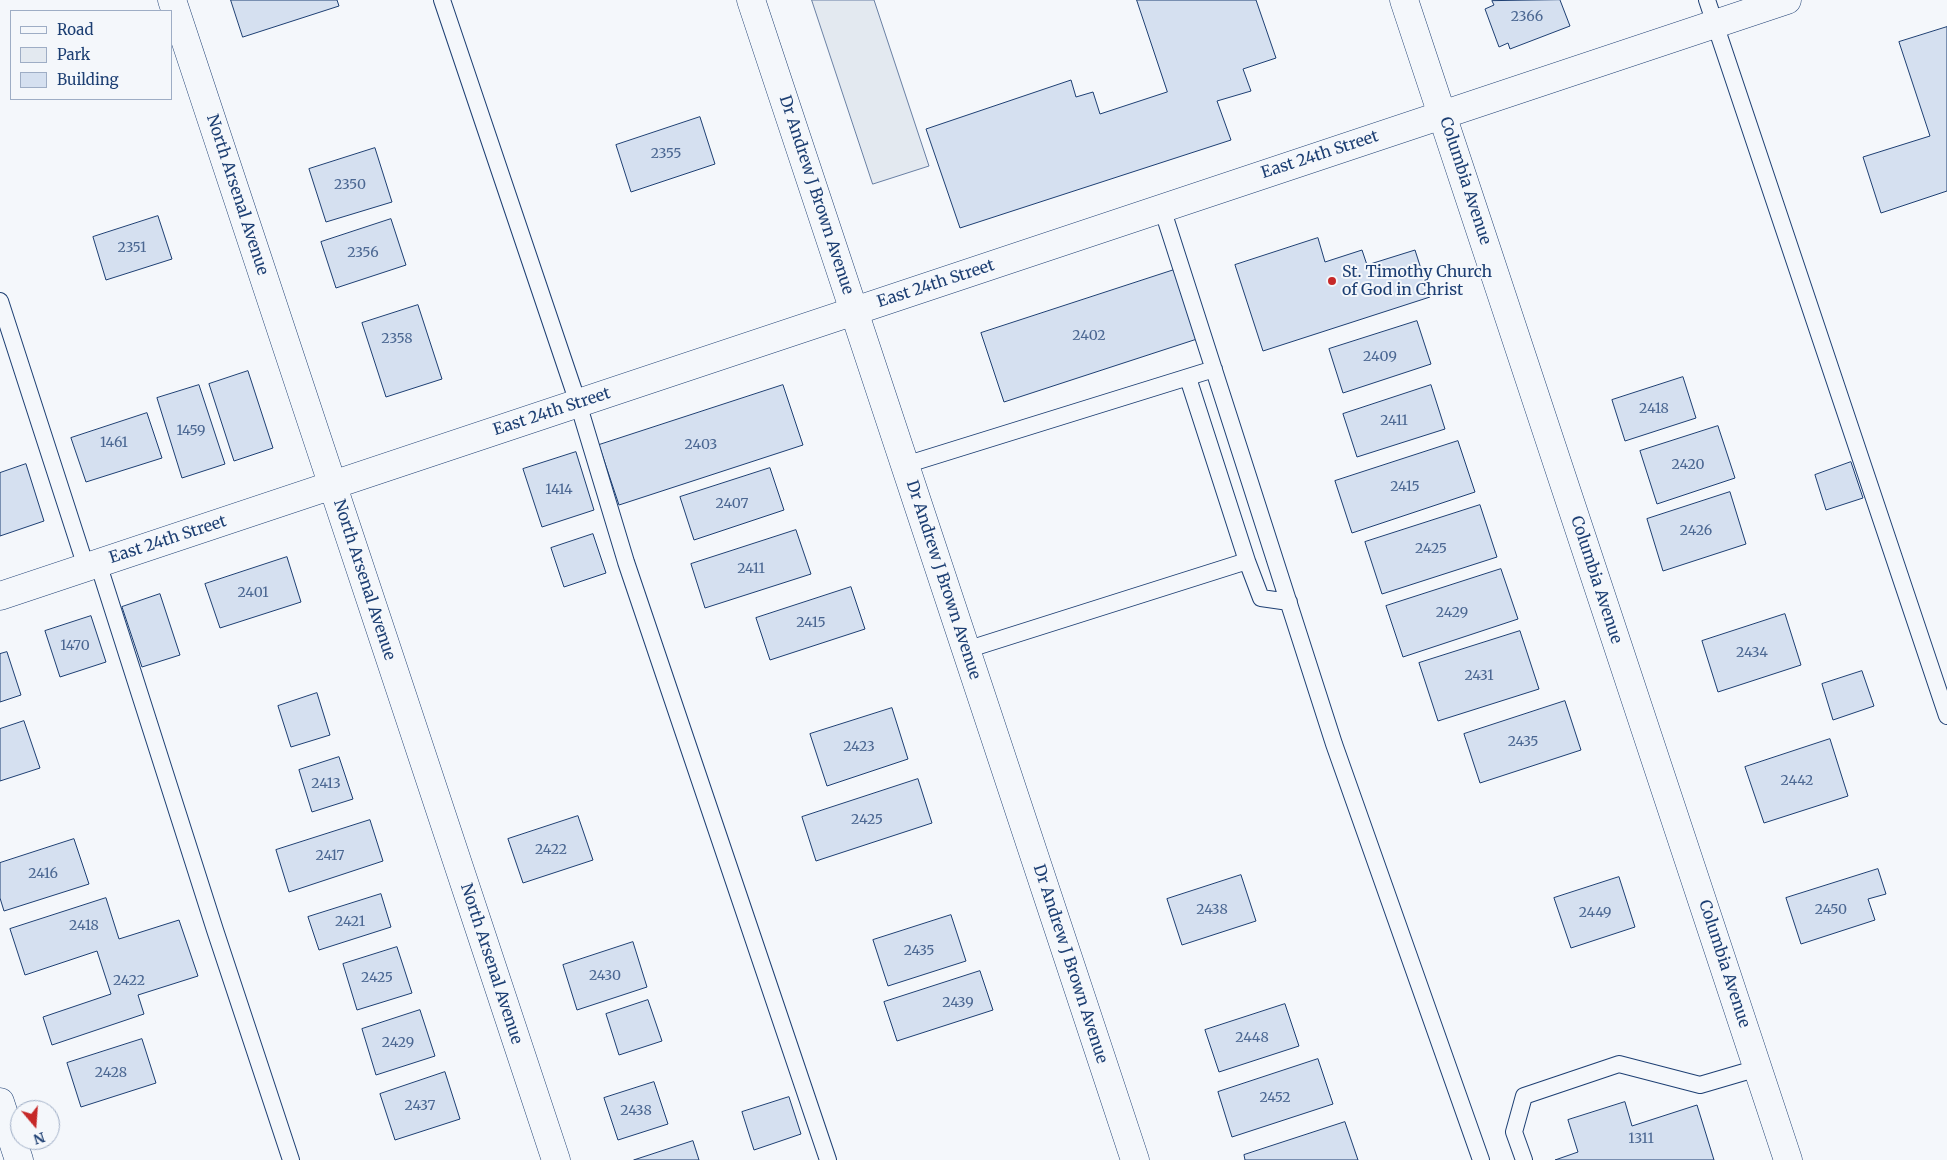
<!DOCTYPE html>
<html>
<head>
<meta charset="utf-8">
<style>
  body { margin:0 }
  #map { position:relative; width:1947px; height:1160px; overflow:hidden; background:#f4f7fb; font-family:Merriweather,serif }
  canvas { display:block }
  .legend { position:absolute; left:10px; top:10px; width:162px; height:90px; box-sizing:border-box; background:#f4f7fb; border:1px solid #9eadc5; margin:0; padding:6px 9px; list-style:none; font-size:15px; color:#1d3f73 }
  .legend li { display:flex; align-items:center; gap:10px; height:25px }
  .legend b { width:25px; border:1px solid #9eadc5 }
  .north { position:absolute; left:10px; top:1100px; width:50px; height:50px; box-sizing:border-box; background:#f4f7fb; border:1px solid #9eadc5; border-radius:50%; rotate:162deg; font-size:14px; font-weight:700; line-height:20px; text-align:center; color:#1d3f73 }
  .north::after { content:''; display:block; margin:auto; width:18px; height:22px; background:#c62828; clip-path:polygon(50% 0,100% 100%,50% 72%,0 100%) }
</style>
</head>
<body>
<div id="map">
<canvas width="1947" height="1160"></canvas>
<ul class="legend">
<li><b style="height:6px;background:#f4f7fb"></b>Road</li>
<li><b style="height:14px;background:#e3e9f0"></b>Park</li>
<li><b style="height:14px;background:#d5e0f0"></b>Building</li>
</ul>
<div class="north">N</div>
</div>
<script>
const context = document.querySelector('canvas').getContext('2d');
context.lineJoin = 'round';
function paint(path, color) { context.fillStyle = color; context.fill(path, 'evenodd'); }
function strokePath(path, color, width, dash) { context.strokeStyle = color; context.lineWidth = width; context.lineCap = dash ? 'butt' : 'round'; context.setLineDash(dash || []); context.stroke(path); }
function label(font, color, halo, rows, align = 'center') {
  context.font = font + ' Merriweather,serif'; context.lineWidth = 4; context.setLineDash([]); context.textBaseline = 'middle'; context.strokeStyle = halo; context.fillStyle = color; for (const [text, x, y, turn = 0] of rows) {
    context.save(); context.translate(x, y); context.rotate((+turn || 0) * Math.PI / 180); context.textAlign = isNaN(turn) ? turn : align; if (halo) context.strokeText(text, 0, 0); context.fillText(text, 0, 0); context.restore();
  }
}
const green = new Path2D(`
  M812,0H874L929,166L873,184Z`);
const building = new Path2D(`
  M231,0H337L339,6L243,37Z
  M1137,0H1256L1276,58L1243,69L1251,91L1217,101L1231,140L960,228L926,129L1071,80L1076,97L1093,92L1100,114L1167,92Z
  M1560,0L1570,26L1510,49L1508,43L1499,47L1485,9L1494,5L1492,1Z
  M1947,27V191L1881,213L1863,157L1930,136L1899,42Z
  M700,117L715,164L631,192L616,145Z
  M375,148L392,202L326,222L309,169Z
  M158,216L172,259L106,280L93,237Z
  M391,219L406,265L336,288L321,242Z
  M1318,238L1325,262L1362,250L1367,265L1415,250L1430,297L1263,351L1235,265Z
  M1174,270L1197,339L1004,402L981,333Z
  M418,305L442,379L386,397L362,323Z
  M1417,321L1431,364L1343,393L1329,349Z
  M248,371L273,448L234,461L209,384Z
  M1683,377L1696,418L1625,441L1612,400Z
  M199,385L225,464L182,478L157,398Z
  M783,385L803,445L619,505L599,445Z
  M1431,385L1445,429L1357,457L1343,414Z
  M147,413L162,458L86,482L71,438Z
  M1718,426L1735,478L1657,504L1640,451Z
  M1458,441L1475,492L1352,533L1335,481Z
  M576,452L594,510L542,527L523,469Z
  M1851,462L1863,498L1826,510L1815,475Z
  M26,464L44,521L0,536V473Z
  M770,468L784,510L694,540L680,497Z
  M1730,492L1746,544L1663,571L1647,519Z
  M1480,505L1497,557L1382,594L1365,542Z
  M796,530L811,574L705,608L691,564Z
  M593,534L606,573L564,587L551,548Z
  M287,557L301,602L220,628L205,584Z
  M1501,569L1518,619L1403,657L1386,606Z
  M851,587L865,629L770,660L756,618Z
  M160,594L180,655L142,667L122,607Z
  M1785,614L1801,665L1718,692L1702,641Z
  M91,616L106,662L60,677L45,631Z
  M1520,631L1539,689L1438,721L1419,663Z
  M7,652L21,695L0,702V654Z
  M1862,671L1874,706L1833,720L1822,684Z
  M317,693L330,735L291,747L278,706Z
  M1565,701L1581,750L1480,783L1464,734Z
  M892,708L908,759L827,786L810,734Z
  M24,721L40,768L0,781V729Z
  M1830,739L1848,796L1764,823L1745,767Z
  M339,757L353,799L312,812L299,770Z
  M918,779L932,823L816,861L802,817Z
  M578,816L593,860L523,883L508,839Z
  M370,820L383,861L289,892L276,850Z
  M74,839L89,884L4,911L0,898V863Z
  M1878,869L1886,894L1868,899L1875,920L1801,944L1786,898Z
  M1241,875L1256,921L1182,945L1167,899Z
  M1619,877L1635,927L1571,948L1554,898Z
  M381,894L391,927L319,950L308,917Z
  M106,898L119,939L179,920L198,976L138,995L144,1014L52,1045L43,1017L111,994L97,951L25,975L10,929Z
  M951,915L966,961L888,986L873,940Z
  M633,942L647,987L577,1010L563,965Z
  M397,947L412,993L357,1010L343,964Z
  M980,971L993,1010L897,1041L884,1002Z
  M648,1000L662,1041L619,1055L606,1014Z
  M1285,1004L1299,1046L1219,1072L1205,1030Z
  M420,1010L435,1056L376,1075L362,1029Z
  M142,1039L156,1083L81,1107L67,1063Z
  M1318,1059L1333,1104L1232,1137L1218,1092Z
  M445,1072L460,1119L395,1140L380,1094Z
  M654,1082L668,1124L618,1140L604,1098Z
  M789,1097L801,1134L754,1150L742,1112Z
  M1625,1102L1632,1126L1697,1105L1714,1160H1555L1578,1152L1568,1120Z
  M1345,1122L1358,1160H1245L1244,1155Z
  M693,1141L699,1160H634Z`);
const lane = new Path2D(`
  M442,0L578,403L626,562L828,1160
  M1707,0L1947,716
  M1162,208L1334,744L1481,1160
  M0,301L86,567
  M905,465L1214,369
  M1247,561L1261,598L1289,602
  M98,563L215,930L291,1160
  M966,650L1247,561L1188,378
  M1524,1160L1514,1132L1524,1096L1619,1064L1700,1085L1758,1068`);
const street = new Path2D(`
  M172,0L556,1160
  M1404,0L1788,1160
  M0,596L1787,0
  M0,1102L19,1160`);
const secondary = new Path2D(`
  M751,0L1135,1160`);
const markers = [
  [1332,281,5,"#c62828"]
];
const numberNames = [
  ["2366",1527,17],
  ["2355",666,154],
  ["2350",350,185],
  ["2351",132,248],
  ["2356",363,253],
  ["2402",1089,336],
  ["2358",397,339],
  ["2409",1380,357],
  ["2418",1654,409],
  ["2411",1394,421],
  ["1459",191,431],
  ["1461",114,443],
  ["2403",701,445],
  ["2420",1688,465],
  ["2415",1405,487],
  ["1414",559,490],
  ["2407",732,504],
  ["2426",1696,531],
  ["2425",1431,549],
  ["2411",751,569],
  ["2401",253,593],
  ["2429",1452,613],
  ["2415",811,623],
  ["1470",75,646],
  ["2434",1752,653],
  ["2431",1479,676],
  ["2435",1523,742],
  ["2423",859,747],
  ["2442",1797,781],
  ["2413",326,784],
  ["2425",867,820],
  ["2422",551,850],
  ["2417",330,856],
  ["2416",43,874],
  ["2438",1212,910],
  ["2450",1831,910],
  ["2449",1595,913],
  ["2421",350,922],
  ["2418",84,926],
  ["2435",919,951],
  ["2430",605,976],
  ["2425",377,978],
  ["2422",129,981],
  ["2439",958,1003],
  ["2448",1252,1038],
  ["2429",398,1043],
  ["2428",111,1073],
  ["2452",1275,1098],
  ["2437",420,1106],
  ["2438",636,1111],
  ["1311",1641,1139]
];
const streetNames = [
  ["East 24th Street",1320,155,-18],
  ["Columbia Avenue",1465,181,72],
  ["North Arsenal Avenue",237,195,72],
  ["Dr Andrew J Brown Avenue",816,195,72],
  ["East 24th Street",936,284,-18],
  ["East 24th Street",552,412,-18],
  ["East 24th Street",168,540,-18],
  ["North Arsenal Avenue",364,580,72],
  ["Dr Andrew J Brown Avenue",943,580,72],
  ["Columbia Avenue",1596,580,72],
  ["North Arsenal Avenue",491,964,72],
  ["Dr Andrew J Brown Avenue",1070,964,72],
  ["Columbia Avenue",1724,964,72]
];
const poiNames = [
  ["St. Timothy Church",1342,272],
  ["of God in Christ",1342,290]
];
paint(green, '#e3e9f0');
strokePath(green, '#687fa3', 1);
paint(building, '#d5e0f0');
strokePath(building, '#1d3f73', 1);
strokePath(lane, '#1d3f73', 18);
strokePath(street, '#1d3f73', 29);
strokePath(secondary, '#1d3f73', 29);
strokePath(lane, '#f4f7fb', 16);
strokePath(street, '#f4f7fb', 28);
strokePath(secondary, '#f4f7fb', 28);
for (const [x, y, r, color] of markers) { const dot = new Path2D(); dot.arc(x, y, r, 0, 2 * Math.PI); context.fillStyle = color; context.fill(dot); strokePath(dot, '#f4f7fb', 2); }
label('14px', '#4b6792', null, numberNames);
label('16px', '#1d3f73', '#f4f7fb', streetNames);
label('16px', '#1d3f73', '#f4f7fb', poiNames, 'left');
</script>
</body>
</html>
